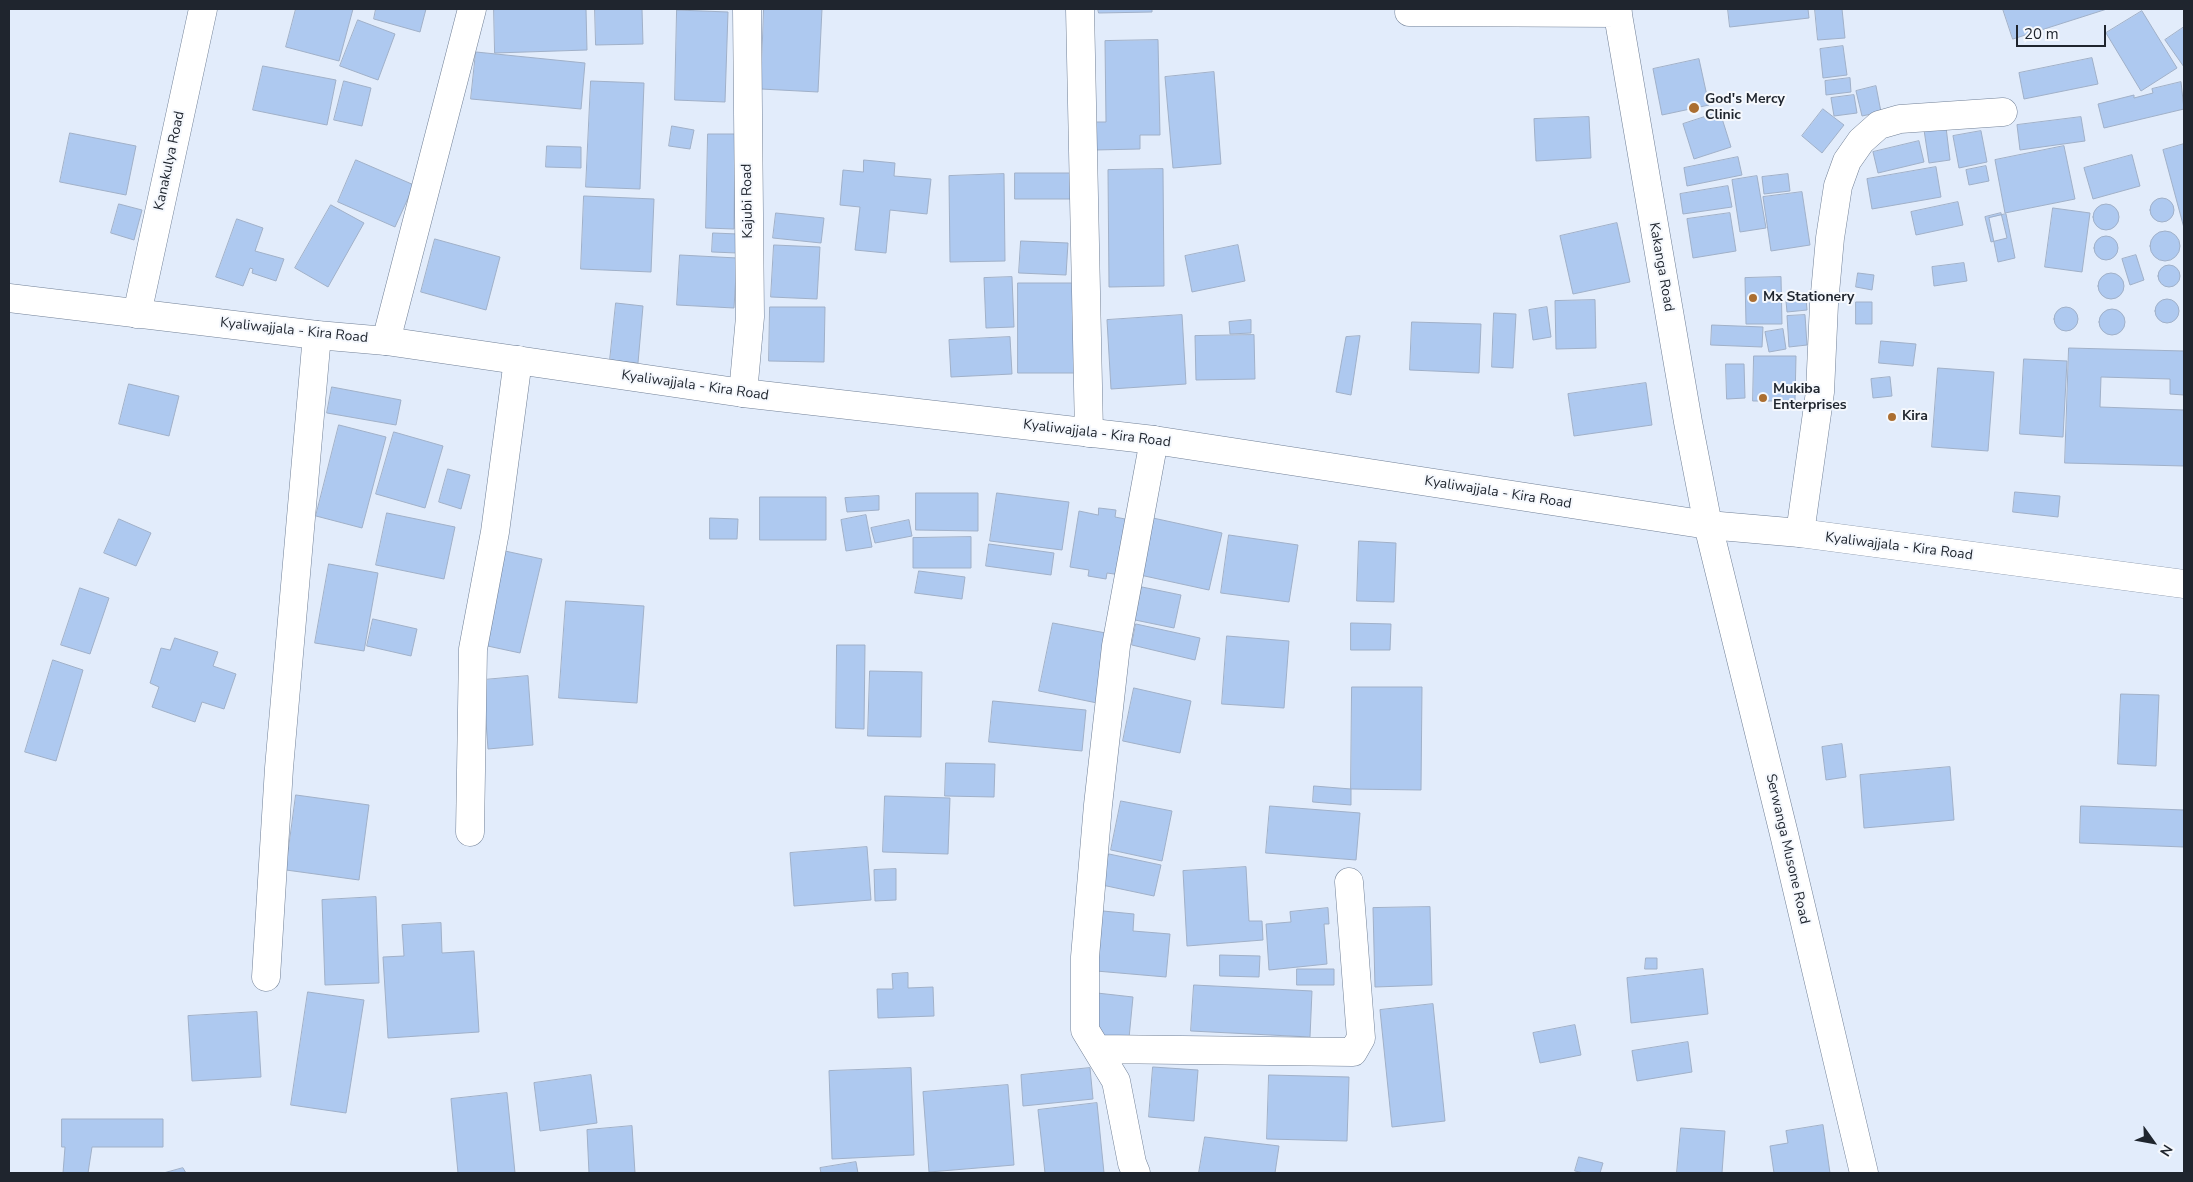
<!DOCTYPE html>
<html>
<head>
<meta charset="utf-8">
<style>
  body { margin:0 }
  #map { position:relative; width:2193px; height:1182px; overflow:hidden; background:#e2ecfb; font-family:"Nunito Sans",sans-serif }
  canvas { display:block }
  .frame { position:absolute; inset:0; border:10px solid #1f252e; pointer-events:none }
  .north { position:absolute; left:2128px; top:1117px; width:50px; height:50px; -webkit-text-stroke:4px #f5f8fd; paint-order:stroke; rotate:122deg; font-size:14px; font-weight:700; line-height:20px; text-align:center; color:#1f252e }
  .north::after { content:''; display:block; margin:auto; width:18px; height:22px; background:#1f252e; clip-path:polygon(50% 0,100% 100%,50% 72%,0 100%) }
  .scale { position:absolute; left:2016px; top:25px; width:90px; height:22px; box-sizing:border-box; border:2px solid #1f252e; border-top:0; padding-left:6px; font-size:15px; line-height:18px; white-space:nowrap; color:#1f252e; -webkit-text-stroke:4px #f5f8fd; paint-order:stroke }
</style>
</head>
<body>
<div id="map">
<canvas width="2193" height="1182"></canvas>
<div class="frame"></div>
<div class="north">N</div>
<div class="scale">20 m</div>
</div>
<script>
const context = document.querySelector('canvas').getContext('2d');
context.lineJoin = 'round';
function paint(path, color) { context.fillStyle = color; context.fill(path, 'evenodd'); }
function strokePath(path, color, width, dash) { context.strokeStyle = color; context.lineWidth = width; context.lineCap = dash ? 'butt' : 'round'; context.setLineDash(dash || []); context.stroke(path); }
function label(font, color, halo, rows, align = 'center') {
  context.font = font + ' "Nunito Sans",sans-serif'; context.lineWidth = 4; context.setLineDash([]); context.textBaseline = 'middle'; context.strokeStyle = halo; context.fillStyle = color; for (const [text, x, y, turn = 0] of rows) {
    context.save(); context.translate(x, y); context.rotate((+turn || 0) * Math.PI / 180); context.textAlign = isNaN(turn) ? turn : align; if (halo) context.strokeText(text, 0, 0); context.fillText(text, 0, 0); context.restore();
  }
}
const building = new Path2D(`
  M296,9H353L339,61L286,47Z
  M376,9H426L420,32L374,19Z
  M494,9H586L587,50L495,53Z
  M595,9H642L643,44L596,45Z
  M764,9H822L818,92L761,89Z
  M1098,9H1152V12L1099,13Z
  M1728,9H1808L1809,18L1730,27Z
  M1815,9H1842L1845,38L1818,40Z
  M2003,9H2107L2013,39Z
  M677,10L728,12L725,102L675,100Z
  M2142,11L2177,68L2141,91L2106,33Z
  M358,20L395,34L378,80L340,66Z
  M2184,27V67L2165,40Z
  M1158,40L1160,135H1140V149L1095,150L1094,122H1106L1105,41Z
  M1843,46L1847,75L1823,78L1820,49Z
  M476,52L585,63L581,109L471,99Z
  M2092,58L2098,84L2024,99L2019,73Z
  M1699,59L1709,105L1662,115L1653,69Z
  M263,66L336,80L327,125L253,110Z
  M1214,72L1221,164L1173,168L1165,77Z
  M1850,78L1851,92L1826,95L1825,81Z
  M344,81L371,88L362,126L334,120Z
  M591,81L644,83L640,189L586,187Z
  M2181,82L2184,109L2104,128L2098,104L2134,95V98L2153,93L2152,89Z
  M1876,86L1881,112L1862,116L1856,91Z
  M1854,95L1857,113L1834,116L1831,98Z
  M1823,109L1844,125L1822,153L1802,136Z
  M1720,112L1731,147L1694,159L1683,124Z
  M1589,117L1591,158L1536,161L1534,119Z
  M2081,117L2085,141L2020,150L2017,125Z
  M672,126L694,130L690,149L669,146Z
  M1946,127L1950,160L1929,163L1924,130Z
  M1981,131L1987,162L1959,168L1953,136Z
  M70,133L136,146L126,195L60,182Z
  M708,134H735L734,229L706,228Z
  M1919,141L1924,162L1878,173L1873,152Z
  M2184,144V228L2163,150Z
  M547,146L581,147V168L546,167Z
  M2064,146L2075,199L2005,213L1995,160Z
  M2132,155L2140,186L2093,199L2084,168Z
  M1738,157L1742,175L1687,186L1684,168Z
  M356,160L414,185L395,227L338,202Z
  M864,160L895,163L894,176L931,179L927,214L890,210L886,253L855,250L860,207L840,205L843,170L863,172Z
  M1986,166L1989,181L1969,185L1966,170Z
  M1936,167L1941,197L1872,209L1867,179Z
  M1163,169L1164,286L1109,287L1108,170Z
  M1015,173H1077V199H1015Z
  M1004,174L1005,261L950,262L949,176Z
  M1788,174L1790,191L1764,194L1762,177Z
  M1757,176L1766,228L1740,232L1732,180Z
  M1728,186L1732,207L1683,214L1680,194Z
  M1802,192L1810,245L1771,251L1763,197Z
  M584,196L654,199L651,272L581,269Z
  M2150 210a12 12 0 1 1 24 0a12 12 0 1 1-24 0Z
  M1958,202L1963,225L1916,235L1911,212Z
  M119,204L142,210L134,240L111,233Z
  M2093 217a13 13 0 1 1 26 0a13 13 0 1 1-26 0Z
  M331,205L364,223L328,287L295,268Z
  M2053,208L2090,213L2082,272L2045,267Z
  M776,213L824,218L821,243L773,238Z
  M1730,213L1736,251L1693,258L1687,219Z
  M2001,213L2007,238L1991,242L1985,217Z
  M2006,214L2015,258L1998,262L1989,218Z
  M237,219L263,228L255,251L284,259L276,281L252,273L253,269L250,268L243,286L216,277Z
  M1617,223L1630,282L1573,294L1560,236Z
  M2150 246a15 15 0 1 1 30 0a15 15 0 1 1-30 0Z
  M713,233L738,234L737,253L712,252Z
  M2094 248a12 12 0 1 1 24 0a12 12 0 1 1-24 0Z
  M435,239L500,257L486,310L421,292Z
  M1021,241L1068,243L1066,275L1019,273Z
  M774,245L820,247L817,299L771,297Z
  M1238,245L1245,281L1192,292L1185,256Z
  M680,255L737,258L734,308L677,305Z
  M2136,255L2144,280L2130,285L2122,259Z
  M1964,263L1967,281L1934,286L1932,267Z
  M2158 276a11 11 0 1 1 22 0a11 11 0 1 1-22 0Z
  M1858,273L1874,275L1872,290L1856,287Z
  M2098 286a13 13 0 1 1 26 0a13 13 0 1 1-26 0Z
  M1012,277L1014,327L986,328L984,278Z
  M1781,277L1782,324H1746L1745,278Z
  M1018,283H1079L1078,373H1018Z
  M1806,299L1807,310L1787,312L1786,301Z
  M2155 311a12 12 0 1 1 24 0a12 12 0 1 1-24 0Z
  M1595,300L1596,348L1556,349L1555,301Z
  M1856,302H1872V324H1856Z
  M616,303L643,306L638,363L610,360Z
  M770,307H825L824,362L769,361Z
  M1547,307L1551,337L1533,340L1529,310Z
  M2054 319a12 12 0 1 1 24 0a12 12 0 1 1-24 0Z
  M2099 322a13 13 0 1 1 26 0a13 13 0 1 1-26 0Z
  M1494,313L1516,314L1513,368L1492,367Z
  M1182,315L1186,384L1111,389L1107,320Z
  M1805,315L1807,345L1789,347L1787,316Z
  M1251,320V333L1230,334L1229,322Z
  M1412,322L1481,324L1479,373L1410,370Z
  M1712,325L1763,327L1762,347L1711,345Z
  M1783,329L1786,349L1769,352L1765,332Z
  M1254,335L1255,379L1196,380L1195,336Z
  M1360,336L1351,395L1336,392L1346,337Z
  M1010,337L1012,374L951,377L949,340Z
  M1881,341L1916,344L1913,366L1879,363Z
  M2069,348L2184,351V395L2170,394V379L2101,377L2100,407L2184,410V466L2065,463Z
  M1754,356H1796L1795,401H1753Z
  M2024,359L2067,361L2063,437L2020,434Z
  M1726,364H1744L1745,398L1727,399Z
  M1938,368L1994,372L1988,451L1932,447Z
  M1890,377L1892,396L1873,398L1871,379Z
  M1646,383L1652,425L1574,436L1568,394Z
  M129,384L179,396L169,436L119,424Z
  M332,387L401,400L396,425L327,413Z
  M339,425L386,437L362,528L316,516Z
  M394,432L443,446L425,508L376,494Z
  M448,469L470,475L461,509L439,502Z
  M2015,492L2060,496L2058,517L2013,512Z
  M916,493H978V531L916,530Z
  M997,493L1069,502L1062,550L990,541Z
  M879,496V510L847,512L845,498Z
  M760,497H826V540H760Z
  M1099,508L1116,510L1115,517L1130,520L1121,575L1107,573L1106,579L1088,576L1089,570L1070,567L1079,511L1098,515Z
  M387,513L455,527L444,579L376,565Z
  M866,515L872,547L846,551L841,520Z
  M710,518L738,519L737,539H710Z
  M1153,518L1222,533L1209,590L1140,575Z
  M119,519L151,533L136,566L104,553Z
  M909,520L912,536L875,543L871,528Z
  M1229,535L1298,545L1289,602L1221,593Z
  M971,537V568H913V538Z
  M1359,541L1396,543L1394,602L1357,601Z
  M989,544L1054,553L1051,575L986,566Z
  M505,551L542,559L520,653L483,645Z
  M329,564L378,573L364,651L315,643Z
  M919,571L965,577L962,599L915,593Z
  M1142,587L1181,595L1174,628L1135,620Z
  M80,588L109,598L90,654L61,645Z
  M566,601L644,606L637,703L559,698Z
  M373,619L417,629L411,656L367,646Z
  M1053,623L1111,634L1097,703L1039,691Z
  M1351,623L1391,624L1390,650H1351Z
  M1136,624L1200,638L1195,660L1132,645Z
  M1227,636L1289,641L1284,708L1222,704Z
  M175,638L218,652L213,666L236,674L224,709L202,702L195,722L152,707L159,687L150,683L161,648L170,650Z
  M837,645H865L864,729L836,728Z
  M53,660L83,670L56,761L25,752Z
  M870,671L922,672L921,737L868,736Z
  M528,676L533,745L488,749L483,680Z
  M1352,687H1422L1421,790L1351,789Z
  M1134,688L1191,701L1180,753L1123,741Z
  M2121,694L2159,695L2156,766L2118,764Z
  M993,701L1086,710L1082,751L989,742Z
  M1842,744L1846,777L1826,780L1822,747Z
  M946,763L995,764L994,797L945,796Z
  M1950,767L1954,820L1864,828L1860,775Z
  M1314,786L1351,789V805L1313,802Z
  M296,795L369,805L359,880L286,870Z
  M885,796L950,798L948,854L883,852Z
  M1121,801L1172,811L1162,861L1111,850Z
  M1270,806L1360,813L1356,860L1266,853Z
  M2081,806L2184,810V847L2080,843Z
  M867,847L871,900L794,906L790,853Z
  M1109,854L1161,865L1154,896L1102,885Z
  M1246,867L1249,921H1262L1263,940L1187,946L1183,871Z
  M896,869V900L875,901L874,870Z
  M376,897L379,983L325,985L322,900Z
  M1430,907L1432,985L1375,987L1373,908Z
  M1328,908L1329,924H1324L1327,964L1269,970L1266,924L1291,922L1290,912Z
  M1103,911L1134,914L1133,931L1170,934L1166,977L1096,971Z
  M441,923L442,953L474,951L479,1032L388,1038L383,957L404,956L402,925Z
  M1220,955L1260,956L1259,977L1220,976Z
  M1646,958H1657V969H1645Z
  M1297,969H1334V985H1297Z
  M1703,969L1708,1014L1631,1023L1627,978Z
  M908,973V988L933,987L934,1016L878,1018L877,989H893L892,974Z
  M1194,985L1312,991L1310,1037L1191,1031Z
  M308,992L364,1000L346,1113L291,1105Z
  M1097,993L1133,997L1129,1038L1092,1035Z
  M1433,1004L1445,1121L1392,1127L1380,1010Z
  M257,1012L261,1077L192,1081L188,1016Z
  M1575,1025L1581,1055L1540,1063L1533,1033Z
  M1688,1042L1692,1072L1637,1081L1632,1051Z
  M1153,1067L1198,1070L1194,1121L1149,1117Z
  M911,1068L914,1155L832,1159L829,1071Z
  M1090,1068L1093,1099L1023,1106L1021,1075Z
  M591,1075L597,1123L540,1131L534,1083Z
  M1269,1075L1349,1077L1347,1141L1267,1139Z
  M1008,1085L1014,1165L929,1172L923,1092Z
  M507,1093L515,1173H458L451,1099Z
  M1097,1103L1104,1173H1045L1038,1110Z
  M62,1119H163V1147H92L88,1173H63L65,1147H62Z
  M1823,1125L1830,1173H1774L1770,1146L1788,1143L1786,1131Z
  M632,1126L635,1173H589L587,1130Z
  M1681,1128L1725,1131L1722,1173H1677Z
  M1205,1137L1279,1146L1275,1173H1199Z
  M1579,1157L1603,1163L1600,1173H1584L1575,1171Z
  M856,1162L858,1173H821L820,1168Z
  M183,1168L186,1173H162H163Z`);
const minor = new Path2D(`
  M1080,9L1089,433
  M1617,9L1688,422L1708,525L1784,834L1864,1173
  M1409,12L1618,13
  M137,314L203,9
  M386,341L472,9
  M743,393L750,317L747,9
  M1800,533L1820,392L1824,304L1830,238L1838,186L1847,161L1861,141L1879,125L1900,119L2003,112
  M470,832L473,649L495,532L518,360
  M266,977L279,768L317,335
  M1097,1049L1353,1052L1361,1038L1349,882
  M1136,1173L1132,1163L1116,1081L1085,1030V957L1098,805L1116,646L1154,440`);
const tertiary = new Path2D(`
  M9,298L317,335L386,341L743,393L1154,440L1708,525L1800,533L2184,584`);
const markers = [
  [1694,108,6,"#ab6e31"],
  [1753,298,5,"#ab6e31"],
  [1763,398,5,"#ab6e31"],
  [1892,417,5,"#ab6e31"]
];
const poiNames = [
  ["God's Mercy",1705,100],
  ["Clinic",1705,116],
  ["Mx Stationery",1763,298],
  ["Mukiba",1773,390],
  ["Enterprises",1773,406],
  ["Kira",1902,417]
];
const streetNames = [
  ["Kanakulya Road",170,161,-78],
  ["Kajubi Road",748,201,-91],
  ["Kakanga Road",1661,267,80],
  ["Kyaliwajjala - Kira Road",294,331,6],
  ["Kyaliwajjala - Kira Road",695,386,8],
  ["Kyaliwajjala - Kira Road",1097,434,7],
  ["Kyaliwajjala - Kira Road",1498,493,9],
  ["Kyaliwajjala - Kira Road",1899,547,7],
  ["Serwanga Musone Road",1787,849,77]
];
paint(building, '#aec9f0');
strokePath(building, '#a0b0c8', 1);
strokePath(minor, '#728197', 29);
strokePath(tertiary, '#728197', 29);
strokePath(minor, '#fff', 28);
strokePath(tertiary, '#fff', 28);
for (const [x, y, r, color] of markers) { const dot = new Path2D(); dot.arc(x, y, r, 0, 2 * Math.PI); context.fillStyle = color; context.fill(dot); strokePath(dot, '#f5f8fd', 2); }
label('bold 14px', '#1f252e', '#f5f8fd', poiNames, 'left');
label('14px', '#1f252e', '#f5f8fd', streetNames);
</script>
</body>
</html>
